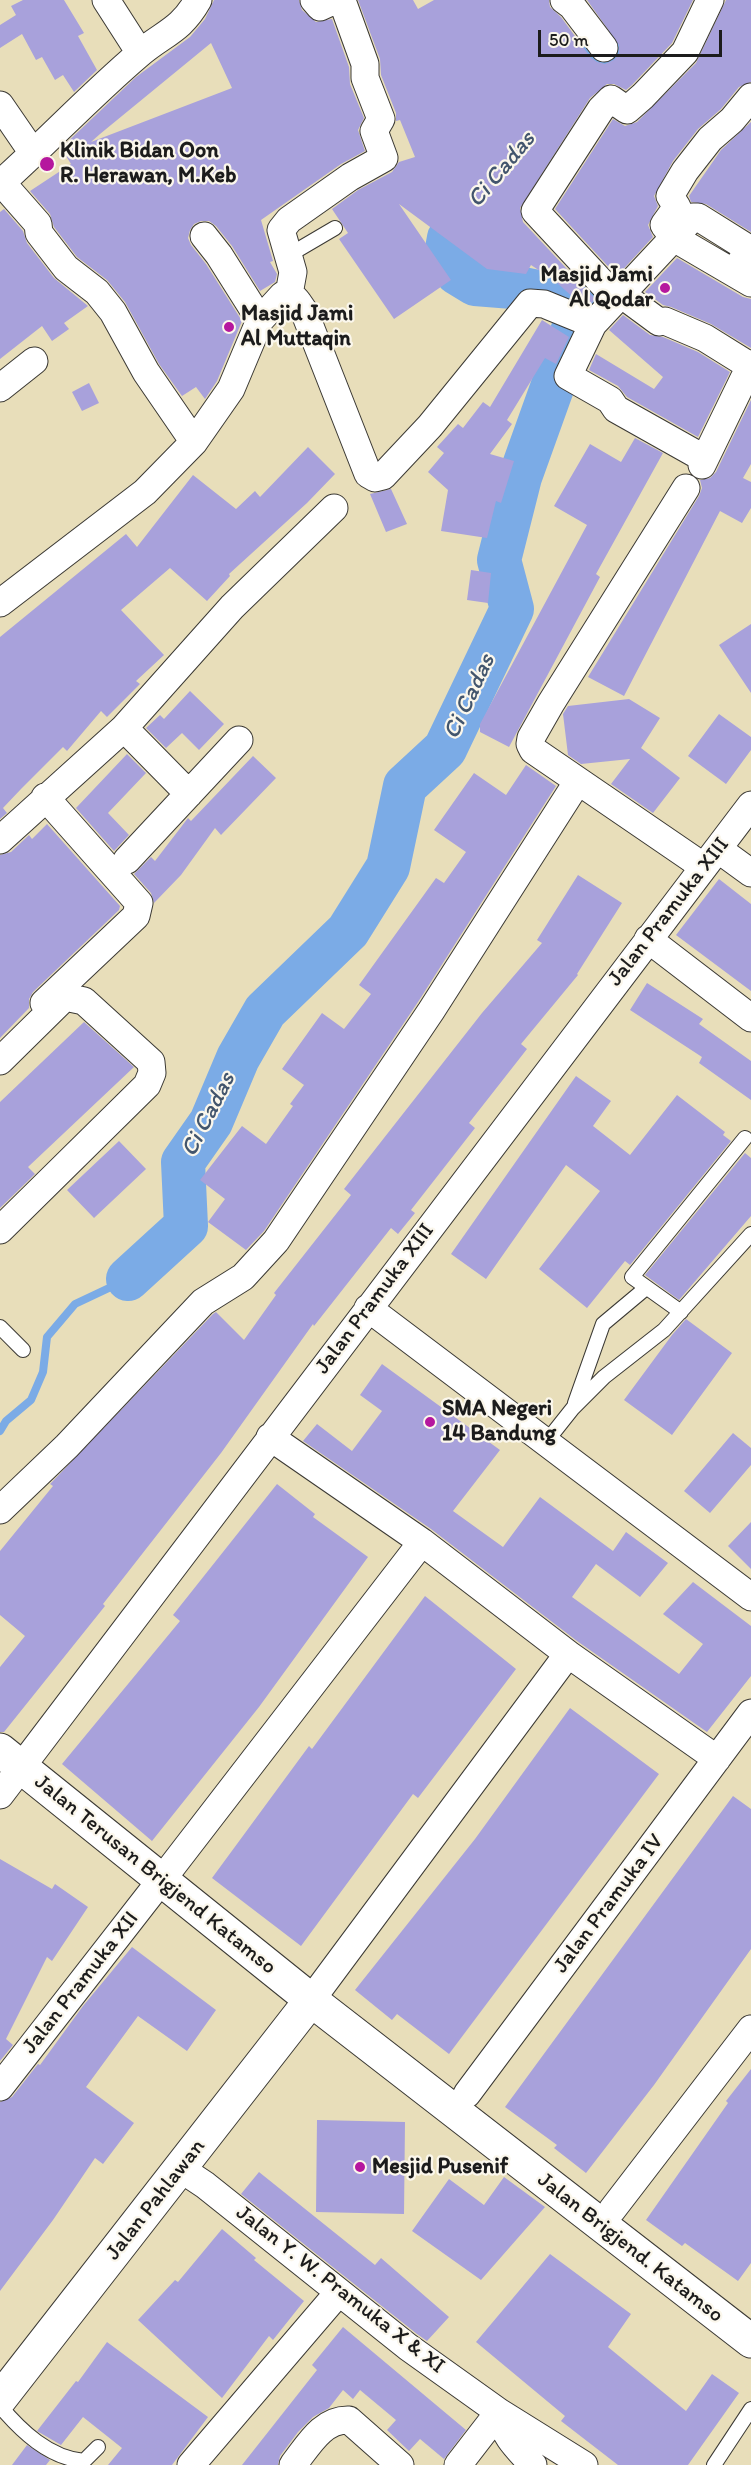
<!DOCTYPE html>
<html>
<head>
<meta charset="utf-8">
<style>
  body { margin:0 }
  #map { position:relative; width:751px; height:2465px; overflow:hidden; background:#e8deba; font-family:Itim,sans-serif }
  canvas { display:block }
  .scale { position:absolute; left:538px; top:30px; width:184px; height:27px; box-sizing:border-box; border:3px solid #1c1c1c; border-top:0; padding-left:8px; font-size:18px; line-height:21px; white-space:nowrap; color:#1c1c1c; -webkit-text-stroke:4px #fbf7ec; paint-order:stroke }
</style>
</head>
<body>
<div id="map">
<canvas width="751" height="2465"></canvas>
<div class="scale">50 m</div>
</div>
<script>
const context = document.querySelector('canvas').getContext('2d');
context.lineJoin = 'round';
function strokePath(path, color, width, dash) { context.strokeStyle = color; context.lineWidth = width; context.lineCap = dash ? 'butt' : 'round'; context.setLineDash(dash || []); context.stroke(path); }
function paint(path, color) { context.fillStyle = color; context.fill(path, 'evenodd'); }
function label(font, color, halo, rows, align = 'center') {
  context.font = font + ' Itim,sans-serif'; context.lineWidth = 4.5; context.setLineDash([]); context.textBaseline = 'middle'; context.strokeStyle = halo; context.fillStyle = color; for (const [text, x, y, turn = 0] of rows) {
    context.save(); context.translate(x, y); context.rotate((+turn || 0) * Math.PI / 180); context.textAlign = isNaN(turn) ? turn : align; if (halo) context.strokeText(text, 0, 0); context.fillText(text, 0, 0); context.restore();
  }
}
const stream = new Path2D(`
  M0,1431L6,1421L31,1400L43,1372L47,1337L75,1304L128,1279`);
const river = new Path2D(`
  M549,99L584,62L603,54L609,60C632,40 647,29 659,0
  M128,1279L186,1226L183,1162L211,1122L238,1058L265,1011L348,931L388,867L405,786L445,749L512,609L499,560L520,477L580,310L559,296L513,287L475,284L457,273L449,261L447,249L449,238L482,190`);
const building = new Path2D(`
  M23,0H64L84,33L78,36L97,70L74,92L63,75L55,80L42,57L36,60L22,34L0,48V25L16,15L11,6Z
  M214,0H299L302,10L316,22L332,19L349,67L350,84L364,118L358,130L365,151L341,164L261,220L273,261L270,262L277,274L275,282L260,291L232,246L216,226L209,221H201L194,224L190,230L188,238L191,245L206,264L242,321L217,381L205,399L196,387L182,396L159,364L125,302L107,280L77,257L54,227L50,214L30,191L71,164L61,148L136,77L190,37L205,19ZM211,43L232,88L91,142L100,134Z
  M358,0H413L418,9L434,0H549L550,7L561,17L591,58L597,62L605,64L614,60L619,54V45L587,0H693L672,43L632,85L626,90L614,84H607L590,98L520,208L523,222L595,299L589,305L576,300L555,281L531,265L526,274L487,269L399,204L451,280L394,319L339,239L348,233L332,209L358,190L392,172L399,162L415,157L400,120L396,121V113L381,75L380,59Z
  M726,0H751V82L739,87L721,109L698,129L673,161L654,196L658,206L648,225L653,237L617,276L555,209L613,119L625,126L637,122L696,63Z
  M751,122V232L706,204L691,202L689,196L721,150Z
  M4,209L23,231L27,243L54,278L88,306L64,323L69,329L52,341L42,326L0,359V212Z
  M677,258L743,297L751,299V348L711,324L671,307L663,305L645,292Z
  M623,315L650,335L663,337L698,352L730,372L698,437L627,397L618,386L589,370L596,354L654,389L663,377L609,330Z
  M542,320L569,337L556,364L545,358L507,420L512,424L490,454L514,461L501,503L496,501L487,538L441,531L448,490L428,472L444,453L437,447L458,424L463,428L483,402L490,407Z
  M89,383L99,403L82,411L72,392Z
  M751,400V464L743,478L751,482V508L742,523L720,511L624,696L588,677L699,496L702,488L700,480L710,478L716,472Z
  M635,438L663,453L596,574L600,577L509,747L480,732V724L587,525L554,506L590,444L621,462Z
  M308,447L335,474L307,503L229,574L230,576L207,601L170,568L121,610L164,655L136,681L140,684L107,717L101,711L67,751L63,747L21,789L3,808L7,813L0,819V637L126,534L137,547L193,475L236,509L255,491L260,497Z
  M391,489L407,524L386,532L370,494Z
  M471,570L491,573L488,603L467,600Z
  M751,624V693L719,645Z
  M190,691L224,724L199,750L182,733L166,748L146,728L160,715L164,719Z
  M629,699L660,718L641,748L680,778L653,813L611,784L630,759L581,764L568,755L563,714L568,706Z
  M719,714L751,737V750L726,784L688,756Z
  M127,754L146,773L108,813L129,835L114,851L76,808Z
  M253,756L276,778L221,835L215,828L181,875L154,903L151,893L134,874L151,857L155,861L188,818L191,821Z
  M526,765L556,786L418,1002L264,1231L246,1250L208,1222L225,1199L200,1180L242,1126L266,1144L293,1106L290,1104L304,1085L282,1069L322,1013L344,1029L371,994L359,985L436,878L444,883L466,852L434,830L474,773L506,795Z
  M47,824L120,906L119,910L33,992L29,999V1008L0,1038V855L11,852L29,835L32,839Z
  M578,875L622,903L577,974L578,975L521,1044L527,1049L469,1123L475,1128L411,1210L415,1213L398,1234L391,1228L314,1326L313,1324L221,1453L103,1604L105,1606L4,1732H0V1667L25,1636L0,1615V1551L53,1486L50,1484L52,1482L213,1314L216,1312L244,1340L276,1295L274,1293L351,1195L344,1189L482,1013L542,943L537,940Z
  M719,879L751,904V991L676,935Z
  M647,983L703,1019L699,1024L751,1061V1100L699,1063L702,1057L630,1010Z
  M84,1022L134,1067L28,1167L35,1174L0,1208V1102Z
  M576,1076L611,1101L593,1126L630,1155L677,1095L725,1132L723,1135L731,1141L630,1265L625,1261L587,1308L539,1269L600,1191L566,1165L486,1279L451,1254Z
  M119,1141L146,1169L94,1218L67,1190Z
  M745,1153L751,1158V1216L679,1300L645,1275Z
  M686,1319L732,1353L672,1435L624,1400L672,1335Z
  M382,1364L500,1450L453,1511L503,1547L540,1497L613,1551L626,1532L668,1563L640,1597L596,1564L572,1597L679,1674L703,1644L663,1614L693,1582L751,1626V1676L707,1732L577,1641L431,1529L303,1441L317,1424L352,1451L382,1411L360,1395Z
  M733,1433L751,1448V1465L710,1513L684,1491Z
  M277,1484L315,1514L313,1517L368,1557L259,1707L152,1841L62,1764L180,1621L173,1615Z
  M751,1522V1569L728,1546Z
  M425,1596L516,1669L418,1798L413,1794L301,1946L212,1878L309,1746L312,1749Z
  M570,1708L659,1774L449,2054L397,2014L392,2020L355,1990L475,1839Z
  M733,1796L751,1809V1949L654,2085L586,2173L554,2148L557,2145L505,2107Z
  M0,1859L52,1889L55,1884L88,1907L52,1961L47,1957L6,2039L13,2045L0,2061Z
  M132,1947L216,2010L187,2051L138,2016L86,2087L134,2123L103,2164L95,2158L53,2220L0,2291V2102L12,2097L38,2064L40,2065L83,2006Z
  M751,2069V2263L738,2281L685,2243L682,2246L646,2220L728,2103L726,2101Z
  M317,2120L405,2122L404,2214L316,2212Z
  M259,2172L375,2265L381,2258L449,2317L427,2341L417,2334L241,2194Z
  M504,2177L545,2207L481,2280L412,2231L449,2179L484,2205Z
  M222,2229L256,2258L254,2260L304,2301L273,2340L269,2336L222,2398L138,2320L175,2280L178,2282Z
  M550,2254L631,2314L608,2347L686,2411L712,2374L739,2393L688,2465H618L561,2421L565,2416L476,2342Z
  M343,2327L466,2430L444,2459L420,2439L409,2451L387,2430L396,2420L360,2390L353,2399L343,2390L329,2408L313,2417L298,2432L280,2456L278,2465H242L317,2370L312,2365Z
  M107,2342L208,2417L172,2465H108L122,2448L83,2417L61,2445L37,2431L76,2381L78,2382Z
  M27,2445L50,2460L46,2465H12Z`);
const service = new Path2D(`
  M289,255L335,228
  M681,1312L632,1277L745,1138
  M0,1327L23,1350
  M575,1403L603,1324L646,1288
  M546,1442L573,1408L604,1377L664,1330L751,1234
  M0,2406C21,2431 49,2458 84,2461L98,2447
  M714,2465L751,2409`);
const minor = new Path2D(`
  M106,0L140,53
  M314,0L320,7L335,0
  M564,0L572,6L604,48
  M751,97L732,120L710,139L685,171L670,196L677,207L664,225L674,238L751,283
  M0,105L33,153
  M2,183L38,224L39,233L66,268L97,292L113,312L146,372L194,442
  M0,184C47,142 90,96 138,55C163,33 180,32 198,0
  M204,236L219,255L260,320
  M289,294L293,272L281,230L289,220L350,177L384,158L374,131L381,119L365,78V64L344,6L337,0
  M621,294L659,322L665,321L705,338L750,366
  M616,298L535,211L601,109L611,99L627,110L643,96L685,52L710,0
  M593,324L568,376L610,400L616,409L705,459
  M0,388L34,361
  M702,465L751,364
  M686,488L551,703L531,738L530,744L533,750L704,867
  M0,603L145,492L194,442L231,389L260,320L283,295C294,293 298,303 304,311L368,474L375,478L383,476L430,426L530,303L544,304L593,324L693,217H698L746,247L747,251L735,273
  M124,728L189,794
  M0,840L124,728L232,607L334,508
  M718,849L751,873
  M127,860L239,740
  M648,939L751,1018
  M44,1003L136,916L139,903L45,797
  M0,1061L65,997L84,1001L151,1062L152,1073L147,1085L0,1230
  M368,1308L751,1597
  M270,1437L422,1542
  M0,1510L67,1446L203,1302L243,1277L276,1241L431,1011L578,781
  M568,1654L717,1759
  M0,1795L751,805
  M167,1873L422,1542L568,1654L311,2000
  M0,2087L162,1879
  M467,2094L751,1713
  M181,2169L205,2185L408,2347L499,2412L584,2465
  M612,2210L751,2029
  M499,2412C503,2435 517,2448 533,2465
  M191,2465L339,2292
  M293,2465C308,2446 322,2419 349,2420L400,2465
  M458,2465L499,2412`);
const tertiary = new Path2D(`
  M0,1750L311,2000`);
const secondary = new Path2D(`
  M0,2399L311,2000L751,2341`);
const markers = [
  [47,164,8,"#b5179e"],
  [665,288,6,"#b5179e"],
  [229,327,6,"#b5179e"],
  [430,1422,6,"#b5179e"],
  [360,2167,6,"#b5179e"]
];
const poiNames = [
  ["Klinik Bidan Oon",60,151],
  ["R. Herawan, M.Keb",60,176],
  ["Masjid Jami",653,275,"right"],
  ["Al Qodar",653,300,"right"],
  ["Masjid Jami",241,314],
  ["Al Muttaqin",241,339],
  ["SMA Negeri",442,1409],
  ["14 Bandung",442,1434],
  ["Mesjid Pusenif",372,2167]
];
const streetNames = [
  ["Jalan Pramuka XIII",669,912,-52],
  ["Jalan Pramuka XIII",375,1299,-53],
  ["Jalan Terusan Brigjend Katamso",155,1875,39],
  ["Jalan Pramuka IV",609,1904,-53],
  ["Jalan Pramuka XII",81,1983,-52],
  ["Jalan Pahlawan",156,2200,-52],
  ["Jalan Brigjend. Katamso",630,2248,38],
  ["Jalan Y. W. Pramuka X & XI",340,2290,38]
];
const waterNames = [
  ["Ci Cadas",502,170,-50],
  ["Ci Cadas",470,697,-65],
  ["Ci Cadas",209,1115,-63]
];
strokePath(stream, '#7babe6', 8);
strokePath(river, '#7babe6', 44);
paint(building, '#a8a1db');
strokePath(service, '#3b3934', 16);
strokePath(minor, '#3b3934', 29);
strokePath(tertiary, '#3b3934', 35);
strokePath(secondary, '#3b3934', 35);
strokePath(service, '#fff', 14);
strokePath(minor, '#fff', 27);
strokePath(tertiary, '#fff', 33);
strokePath(secondary, '#fff', 33);
for (const [x, y, r, color] of markers) { const dot = new Path2D(); dot.arc(x, y, r, 0, 2 * Math.PI); context.fillStyle = color; context.fill(dot); strokePath(dot, '#fbf7ec', 2); }
label('bold 22px', '#1c1c1c', '#fbf7ec', poiNames, 'left');
label('22px', '#1c1c1c', '#fbf7ec', streetNames);
label('italic 24px', '#42556d', '#fbf7ec', waterNames);
</script>
</body>
</html>
